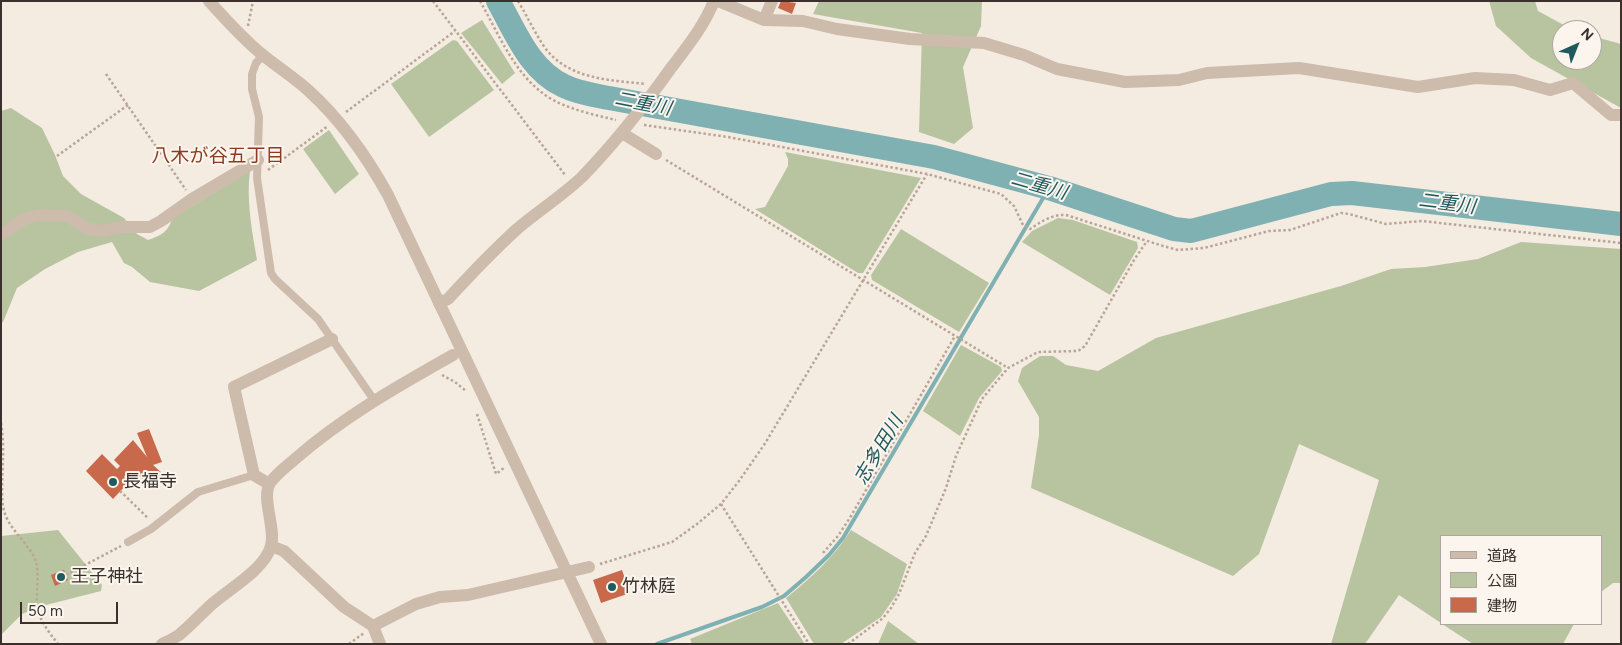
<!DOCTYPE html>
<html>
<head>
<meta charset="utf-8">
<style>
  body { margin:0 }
  #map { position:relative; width:1622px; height:645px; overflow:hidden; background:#f4ebe1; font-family:Figtree,"Noto Sans JP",sans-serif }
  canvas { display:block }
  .frame { position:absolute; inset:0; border:2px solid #3b302b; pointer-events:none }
  .legend { position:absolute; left:1440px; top:535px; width:162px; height:90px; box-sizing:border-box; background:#fbf5ee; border:1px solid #aea6a0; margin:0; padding:6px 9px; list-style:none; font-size:15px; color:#3b302b }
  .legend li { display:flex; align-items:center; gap:10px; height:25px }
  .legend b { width:25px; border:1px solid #aea6a0 }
  .north { position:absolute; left:1552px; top:20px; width:50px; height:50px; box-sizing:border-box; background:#fbf5ee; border:1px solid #aea6a0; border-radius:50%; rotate:44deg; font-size:14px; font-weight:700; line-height:20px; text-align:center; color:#3b302b }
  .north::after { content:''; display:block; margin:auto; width:18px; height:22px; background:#1f5a5e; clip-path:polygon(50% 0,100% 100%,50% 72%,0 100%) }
  .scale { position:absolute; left:20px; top:602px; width:98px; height:22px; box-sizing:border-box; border:2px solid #3b302b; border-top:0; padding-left:6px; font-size:15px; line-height:18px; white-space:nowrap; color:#3b302b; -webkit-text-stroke:4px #fbf5ee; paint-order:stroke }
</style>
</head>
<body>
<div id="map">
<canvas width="1622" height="645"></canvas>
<div class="frame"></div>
<ul class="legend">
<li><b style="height:6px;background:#cdbbac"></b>道路</li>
<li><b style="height:14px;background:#b8c4a0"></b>公園</li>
<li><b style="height:14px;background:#c8694b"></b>建物</li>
</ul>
<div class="north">N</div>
<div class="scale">50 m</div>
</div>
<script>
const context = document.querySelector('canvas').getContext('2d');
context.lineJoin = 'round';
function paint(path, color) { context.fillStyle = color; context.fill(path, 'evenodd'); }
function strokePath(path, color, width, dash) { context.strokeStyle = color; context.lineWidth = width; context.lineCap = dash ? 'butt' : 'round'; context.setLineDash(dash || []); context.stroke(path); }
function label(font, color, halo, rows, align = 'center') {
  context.font = font + ' Figtree,"Noto Sans JP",sans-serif'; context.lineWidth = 4; context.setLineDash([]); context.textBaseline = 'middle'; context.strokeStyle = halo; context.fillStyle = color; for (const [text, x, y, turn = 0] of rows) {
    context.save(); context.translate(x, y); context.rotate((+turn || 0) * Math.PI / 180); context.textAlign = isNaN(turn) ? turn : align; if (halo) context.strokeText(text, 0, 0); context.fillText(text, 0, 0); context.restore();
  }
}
const green = new Path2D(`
  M819,1H982L981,26L963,67L973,128L954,144L919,132L922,33L813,14Z
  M1489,1H1535L1538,11L1573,30H1562V60H1592V36L1621,44V108L1531,58L1496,26Z
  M482,20L515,73L502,84L461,33Z
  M453,40L457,41L494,90L429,137L391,84Z
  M11,108L42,128L55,155L63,176L81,194L124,218L137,234L148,240C160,236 169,232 172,218L250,171C246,200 252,231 257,260L199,291L150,282L132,267L124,263L112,242L78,252L45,269L17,288L3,322L1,323V111Z
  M329,130L359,174L335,194L303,149Z
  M785,152L921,178L863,273H858L755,209L765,207L788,166V159Z
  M1058,218L1073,220L1137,242L1138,248L1110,295L1022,242L1032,231Z
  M901,229L989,283L959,332L872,280L871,275Z
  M1521,242L1621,249V583H1613L1601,592V536H1441V623L1399,595L1365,644H1331L1379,480L1299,444L1259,554L1233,576L1031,488L1039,435V417L1018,381L1022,368L1040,356H1053L1066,365L1098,371L1156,338L1341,286L1391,269L1425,267L1478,259Z
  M961,345L1001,367L1002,371L979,398L960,436L923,411Z
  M58,530L102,585L101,591L42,606L22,614L1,635V536Z
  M851,530L907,564L897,594L881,617L841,644H814L786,598C811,578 834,557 851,530Z
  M778,603L805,644H692L690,639Z
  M888,621L919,644H878Z
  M1442,624H1574L1563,644H1473Z`);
const stream = new Path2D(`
  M657,644L762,607L784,596L806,577L829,555L843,538L1049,188`);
const river = new Path2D(`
  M498,1C515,31 530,71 564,86C578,93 594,95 609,98L934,157L1049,188L1174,229L1191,231L1331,194L1352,193L1621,224`);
const building = new Path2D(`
  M781,1L796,3L792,14L778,8Z
  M149,429L162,462L153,465L163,474L150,486L138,475L134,480L127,473L124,477L129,482L113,499L86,471L102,454L117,469L120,466L114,460L133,440L147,457L137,433Z
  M64,570L68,580L55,586L51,575Z
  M622,570L630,593L601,603L593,580Z`);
const path = new Path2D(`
  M433,1L565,175
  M480,1C500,36 516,79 553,100C572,110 595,115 616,120
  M518,1C527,16 534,31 543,45C566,79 608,80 645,84
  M248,26L253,1
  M106,74L186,190
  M346,112L455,31
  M644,125L728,137L927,174L1001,194L1014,206L1023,225L1030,229C1041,222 1052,214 1066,215L1163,246L1178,250L1204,248L1269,231L1290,230L1341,213L1349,214L1386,224L1422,221L1621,243
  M57,156L128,105
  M666,160L1008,368
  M268,170L328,126
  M442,375L455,382L466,391
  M477,414L496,474L505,467
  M1,423C6,451 0,480 3,507C7,527 23,538 33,555C41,569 36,588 37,604C39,620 48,631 58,644
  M120,491L148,518
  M721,504L809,644
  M823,553L838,536L851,516L955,336
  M600,564L672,542L697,524L721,504L739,481L764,445L927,174
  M66,575L121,546
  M349,644L364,633
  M848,644L883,618L891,608L899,594L915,553L926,536L946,488L956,456L982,399L1008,368L1038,352L1078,351L1085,346L1134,260L1147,241`);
const service = new Path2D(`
  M263,55L256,63L252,74V89L259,117L257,178L271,273L275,279L318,319L374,400
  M128,542L151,529L198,492L254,475`);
const minor = new Path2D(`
  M718,1L764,20L803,21L837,29L910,39L984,43L1024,55L1057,69L1125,82L1179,80L1207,73L1299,68L1418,87L1475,78L1514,80L1550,90L1573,83L1611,115H1621
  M764,20L772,1
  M622,133L656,154
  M1,235L24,219L39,215L67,216L88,229L102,231L122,227H150L161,221L192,199L258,160
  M439,303L448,299C470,275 493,251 517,229C538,211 562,196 582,177C615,143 644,106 671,68C687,47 704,26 714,1
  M269,484L254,475L234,387L332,339
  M271,546L284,551L344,607L373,626L380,644
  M373,626L416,604L440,597L468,595L589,567`);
const tertiary = new Path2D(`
  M209,1C226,20 244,40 264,56C279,68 295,78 309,91C342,121 367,157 388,195L601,644
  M162,644C168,641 173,639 179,635C190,626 201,614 212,604C229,589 265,569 271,546C276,528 261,498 270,483C276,474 287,466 295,459C343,417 398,386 453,355`);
const markers = [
  [113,482,5,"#1f5a5e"],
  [61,577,5,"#1f5a5e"],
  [612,587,5,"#1f5a5e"]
];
const poiNames = [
  ["長福寺",123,482],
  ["王子神社",71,577],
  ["竹林庭",622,587]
];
const waterNames = [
  ["二重川",643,104,11],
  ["二重川",1039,186,16],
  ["二重川",1447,204,7],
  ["志多田川",879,450,-59]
];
const neighbourhoodNames = [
  ["八木が谷五丁目",218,156]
];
paint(green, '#b8c4a0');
strokePath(stream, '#7fb0b2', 4);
strokePath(river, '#7fb0b2', 24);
paint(building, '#c8694b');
strokePath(path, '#b9a596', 2.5, [2.5, 2.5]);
strokePath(service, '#cdbbac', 8);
strokePath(minor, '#cdbbac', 12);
strokePath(tertiary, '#cdbbac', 12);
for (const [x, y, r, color] of markers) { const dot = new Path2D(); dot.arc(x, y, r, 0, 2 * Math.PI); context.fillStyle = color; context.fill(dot); strokePath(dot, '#fbf5ee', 2); }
label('18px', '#3b302b', '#fbf5ee', poiNames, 'left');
label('italic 19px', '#1f5a5e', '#fbf5ee', waterNames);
label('19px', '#8c3b22', '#fbf5ee', neighbourhoodNames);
</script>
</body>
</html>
